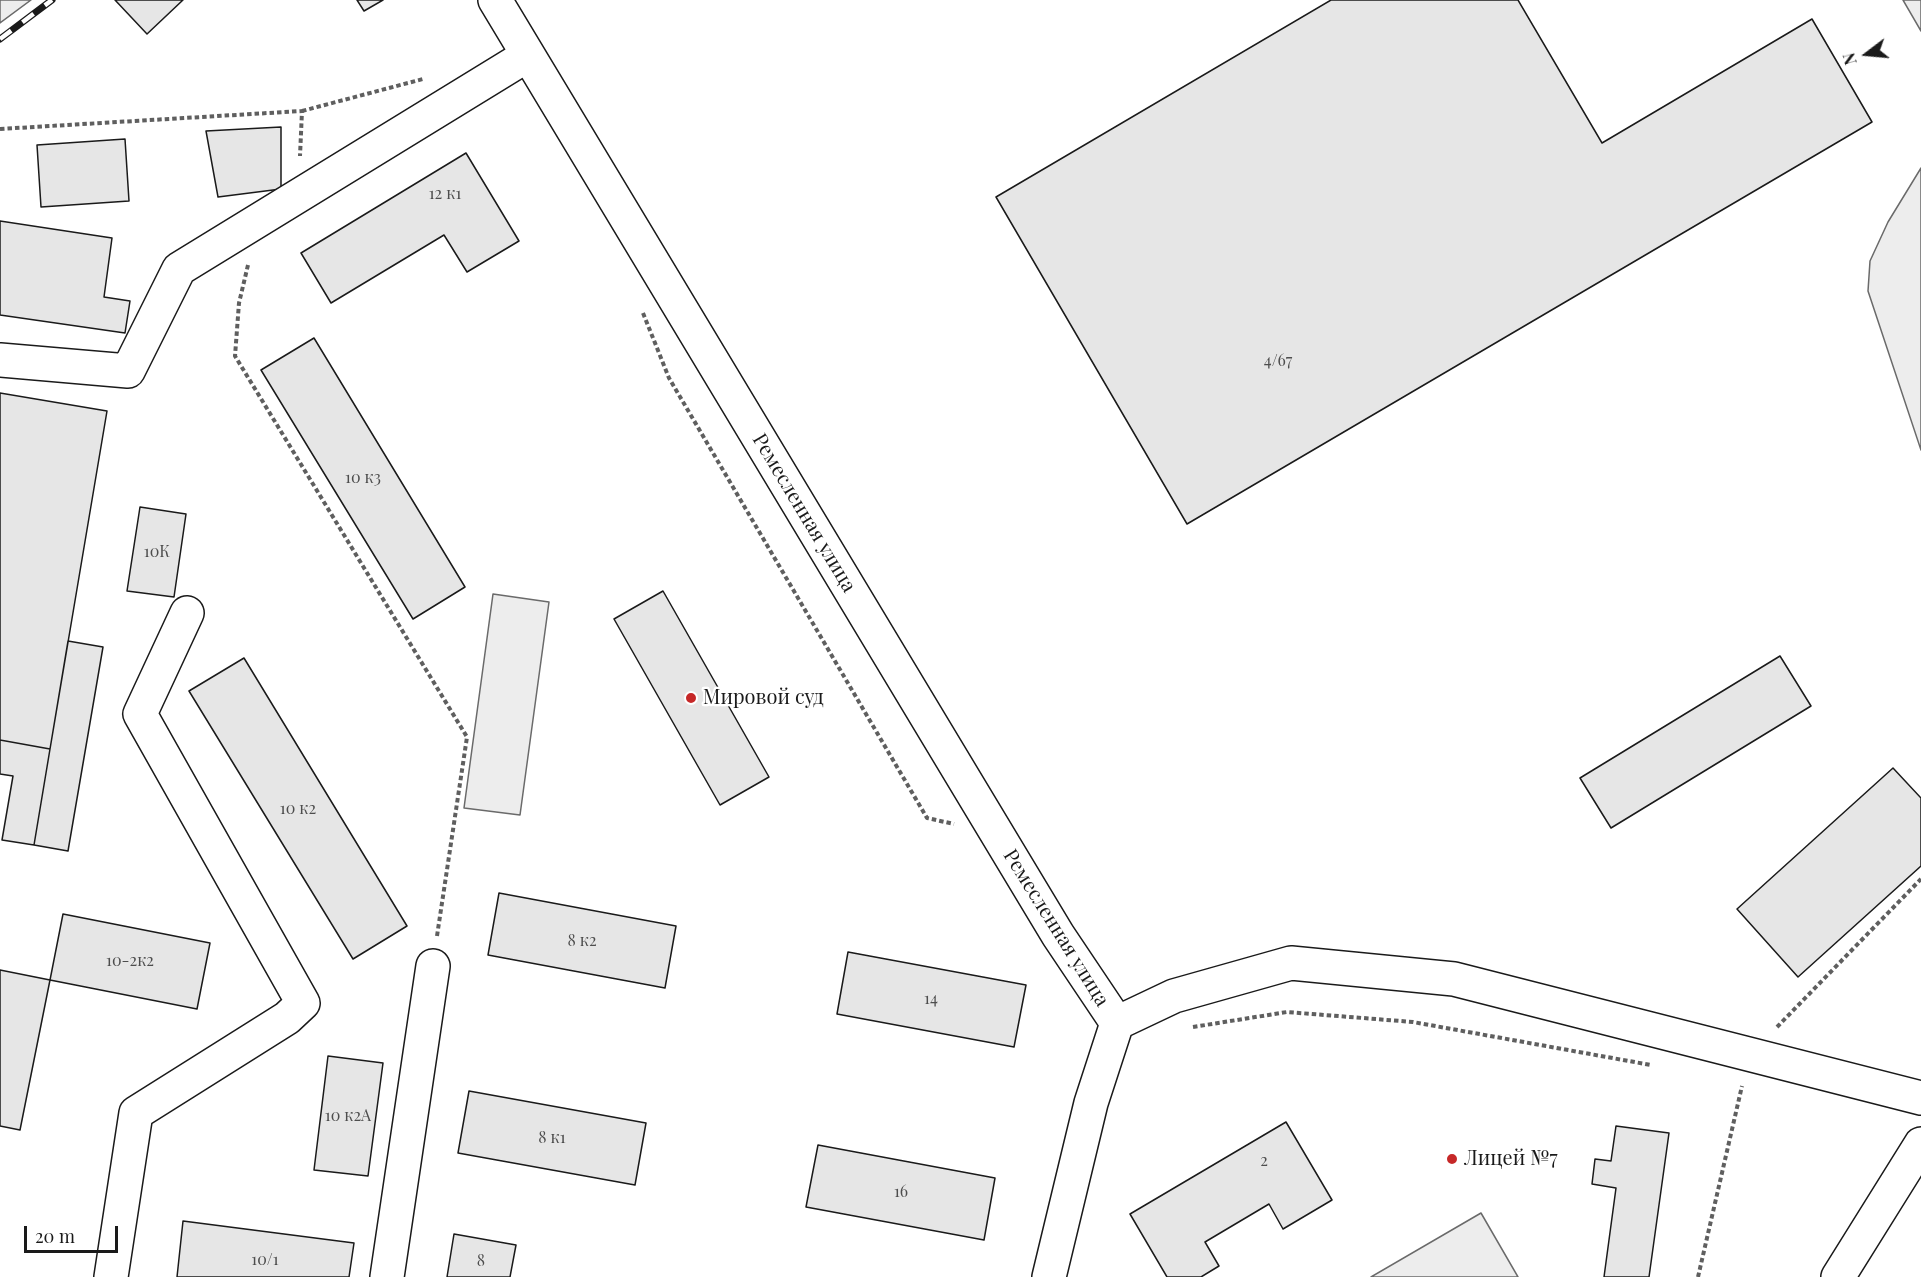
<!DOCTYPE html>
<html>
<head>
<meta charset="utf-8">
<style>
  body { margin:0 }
  #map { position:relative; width:1921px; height:1277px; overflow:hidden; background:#fff; font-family:"Playfair Display",serif }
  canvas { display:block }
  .north { position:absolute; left:1837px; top:24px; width:60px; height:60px; -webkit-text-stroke:4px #fff; paint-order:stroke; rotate:254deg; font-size:16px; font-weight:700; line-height:24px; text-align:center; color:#1a1a1a }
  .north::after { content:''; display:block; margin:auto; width:21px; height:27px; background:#1a1a1a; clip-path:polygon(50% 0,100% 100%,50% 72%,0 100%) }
  .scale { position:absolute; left:24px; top:1226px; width:94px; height:27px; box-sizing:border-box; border:3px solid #1a1a1a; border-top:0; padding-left:8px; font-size:18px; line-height:21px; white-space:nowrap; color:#1a1a1a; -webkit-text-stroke:4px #fff; paint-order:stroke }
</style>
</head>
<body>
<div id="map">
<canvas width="1921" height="1277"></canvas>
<div class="north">N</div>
<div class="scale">20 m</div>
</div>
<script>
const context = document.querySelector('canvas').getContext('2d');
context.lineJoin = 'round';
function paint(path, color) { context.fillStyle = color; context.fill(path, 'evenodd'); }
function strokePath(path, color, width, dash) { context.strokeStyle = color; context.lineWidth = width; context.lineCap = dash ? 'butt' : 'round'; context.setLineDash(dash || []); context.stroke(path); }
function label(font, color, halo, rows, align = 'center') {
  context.font = font + ' "Playfair Display",serif'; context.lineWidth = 4.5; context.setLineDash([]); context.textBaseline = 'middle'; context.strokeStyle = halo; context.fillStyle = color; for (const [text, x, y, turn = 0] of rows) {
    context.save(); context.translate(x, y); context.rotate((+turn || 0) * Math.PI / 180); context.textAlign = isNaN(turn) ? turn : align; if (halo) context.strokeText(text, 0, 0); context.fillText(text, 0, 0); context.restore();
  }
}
const built = new Path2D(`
  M0,0H31L0,23Z
  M1903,0H1921V31Z
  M1921,168V450L1868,291L1870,261L1888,222Z
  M493,594L549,602L520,815L464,808Z
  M1481,1213L1518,1277H1371Z`);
const building = new Path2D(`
  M115,0H183L147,34Z
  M357,0H383L364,11Z
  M1331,0H1518L1602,143L1812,19L1872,122L1187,524L996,197Z
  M281,127V189L218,197L206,131Z
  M125,139L129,201L41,207L37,145Z
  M466,153L519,241L467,272L444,235L331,303L301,253Z
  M0,221L112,238L104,297L130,301L125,333L0,315Z
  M314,338L465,587L413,619L261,370Z
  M0,393L107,411L50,749L0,740Z
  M140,507L186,514L174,597L127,591Z
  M663,591L769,777L720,805L614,619Z
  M68,641L103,647L68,851L34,845Z
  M1780,656L1811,706L1611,828L1580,778Z
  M244,658L407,926L353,959L189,691Z
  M0,740L50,749L34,845L2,840L13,776L0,774Z
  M1893,768L1921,798V866L1798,977L1737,909Z
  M499,893L676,926L665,988L488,955Z
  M63,914L210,943L197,1009L50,980Z
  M848,952L1026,985L1014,1047L837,1014Z
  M0,970L50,980L20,1130L0,1126Z
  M328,1056L383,1063L368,1176L314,1170Z
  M469,1091L646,1123L635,1185L458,1153Z
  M1286,1122L1332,1200L1283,1229L1269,1204L1205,1242L1219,1266L1201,1277H1167L1130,1214Z
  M1616,1126L1669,1133L1649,1277H1604L1616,1188L1592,1184L1595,1159L1611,1161Z
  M818,1145L995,1178L984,1240L806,1207Z
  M183,1221L354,1243L349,1277H177Z
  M454,1234L516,1245L510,1277H447Z`);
const path = new Path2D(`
  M302,111L423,79
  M0,129L302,111L300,156
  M248,265L239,303L235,356L467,737L437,936
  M643,313L669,378L927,818L954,824
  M1193,1027L1287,1012L1413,1022L1651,1065
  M1777,1027L1921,879
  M1698,1277L1742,1086`);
const minor = new Path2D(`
  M495,0L1058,935L1117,1023
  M0,360L128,371L179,269L528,55
  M111,1277L136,1113L287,1018L303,1003L140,714L187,613
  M387,1277L433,966
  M1049,1277L1091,1103L1117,1023L1174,996L1291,963L1454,979L1921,1098`);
const major = new Path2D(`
  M1838,1277L1921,1144`);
const rail = new Path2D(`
  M0,39L52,0`);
const markers = [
  [691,698,6,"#c62828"],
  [1452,1159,6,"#c62828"]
];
const numberNames = [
  ["12 к1",445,194],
  ["4/67",1278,361],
  ["10 к3",363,478],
  ["10К",157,552],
  ["10 к2",298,809],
  ["8 к2",582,941],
  ["10-2к2",130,961],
  ["14",931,999],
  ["10 к2А",348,1116],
  ["8 к1",552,1138],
  ["2",1264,1161],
  ["16",901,1192],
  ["10/1",265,1260],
  ["8",481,1261]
];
const streetNames = [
  ["Ремесленная улица",804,513,59],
  ["Ремесленная улица",1056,928,58]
];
const poiNames = [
  ["Мировой суд",703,698],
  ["Лицей №7",1464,1159]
];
paint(built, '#ededed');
strokePath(built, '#6a6a6a', 1.5);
paint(building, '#e6e6e6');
strokePath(building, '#1a1a1a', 1.5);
strokePath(minor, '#1a1a1a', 36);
strokePath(major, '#1a1a1a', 36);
strokePath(path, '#5f5f5f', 4, [4.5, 3]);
strokePath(minor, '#fff', 33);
strokePath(major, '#fff', 33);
strokePath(rail, '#1a1a1a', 7);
strokePath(rail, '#fff', 4.5, [14]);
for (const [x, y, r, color] of markers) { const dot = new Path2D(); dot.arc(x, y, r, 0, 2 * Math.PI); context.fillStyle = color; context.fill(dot); strokePath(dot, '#fff', 2); }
label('16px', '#4d4d4d', null, numberNames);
label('20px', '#1a1a1a', '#fff', streetNames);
label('20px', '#1a1a1a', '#fff', poiNames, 'left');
</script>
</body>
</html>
